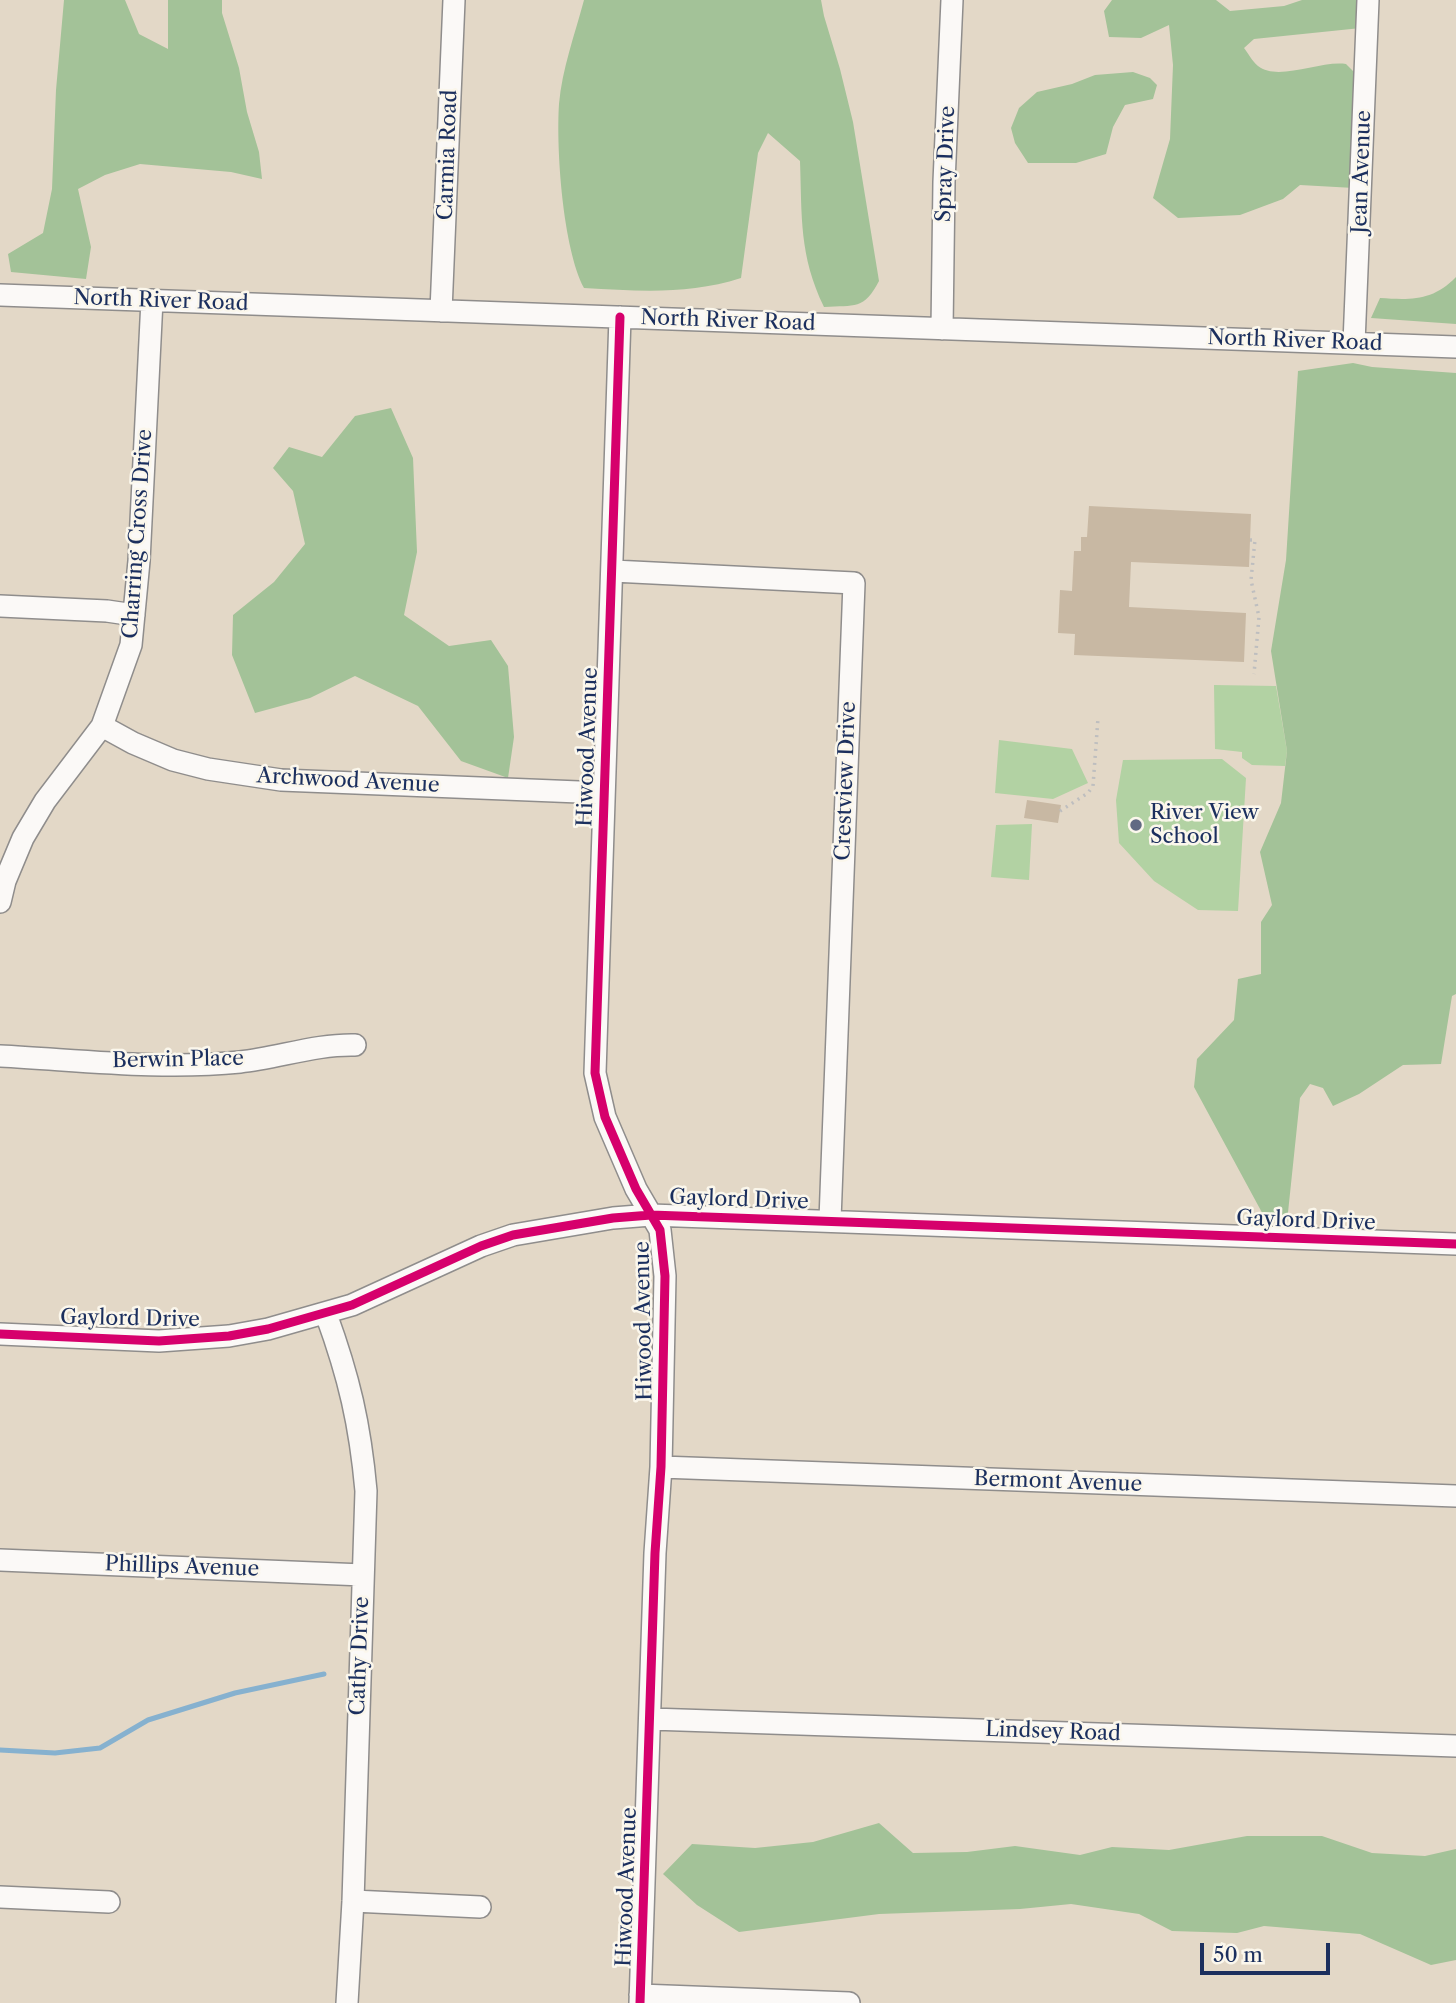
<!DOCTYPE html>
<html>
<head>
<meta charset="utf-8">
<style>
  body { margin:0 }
  #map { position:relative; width:1456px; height:2003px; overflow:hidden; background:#e3d8c7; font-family:"Libre Caslon Text",serif }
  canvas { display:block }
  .scale { position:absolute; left:1200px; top:1943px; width:130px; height:32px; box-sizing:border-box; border:4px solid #1b2f5e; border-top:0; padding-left:9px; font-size:21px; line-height:24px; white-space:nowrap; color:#1b2f5e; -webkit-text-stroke:5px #fbf7ec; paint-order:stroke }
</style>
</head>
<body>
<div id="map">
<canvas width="1456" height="2003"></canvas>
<div class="scale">50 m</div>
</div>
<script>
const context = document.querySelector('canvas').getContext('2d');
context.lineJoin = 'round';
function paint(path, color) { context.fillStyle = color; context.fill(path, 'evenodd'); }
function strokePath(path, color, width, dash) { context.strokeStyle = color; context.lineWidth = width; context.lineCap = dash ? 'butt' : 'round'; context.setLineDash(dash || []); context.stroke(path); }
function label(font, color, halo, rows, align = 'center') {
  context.font = font + ' "Libre Caslon Text",serif'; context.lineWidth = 5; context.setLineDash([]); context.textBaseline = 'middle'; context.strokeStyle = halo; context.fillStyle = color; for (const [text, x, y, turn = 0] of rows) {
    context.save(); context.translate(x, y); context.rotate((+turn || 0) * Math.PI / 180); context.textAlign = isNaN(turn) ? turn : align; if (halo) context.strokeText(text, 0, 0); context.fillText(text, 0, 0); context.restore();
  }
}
const green = new Path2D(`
  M1214,685L1276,686L1287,751L1285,766L1252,765L1242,758V752L1215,749Z
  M999,740L1072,749L1088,783L1053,799L995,793Z
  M1222,759L1246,778L1238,911L1198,910L1154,881L1119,843L1116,800L1123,760Z
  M1032,824L1029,880L991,877L996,825Z`);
const forest = new Path2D(`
  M64,0H125L139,34L168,49V0H222V13L239,68L247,112L259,152L262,179L231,172L140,164L105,175L78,189L91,247L86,279L11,272L8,254L43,233L52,189L56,90Z
  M584,0H821L824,16L840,69L853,122L879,281C864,310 855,305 824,307C799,255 802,217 800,161L768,133L758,153L741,278C688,295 639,291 584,288C563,248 556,150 559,104C562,69 575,34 584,0Z
  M1112,0H1216L1230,11L1284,6L1302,0H1362L1361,28L1254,39L1244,48C1248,53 1252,61 1258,66C1278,82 1321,60 1346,64L1359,77L1354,188L1300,185L1283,199L1240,215L1178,218L1153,198L1170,139L1173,65L1169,25L1141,38L1109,37L1104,11Z
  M1133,72L1150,78L1157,85L1153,99L1125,105L1113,127L1106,154L1076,163H1028L1015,143L1011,128L1019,108L1037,92L1072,84L1095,75Z
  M1456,277V324L1371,318L1380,298C1411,300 1433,301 1456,277Z
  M1353,363L1372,367L1456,373V994L1452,996L1441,1064L1403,1065L1359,1094L1333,1106L1323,1088L1310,1084L1300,1098L1287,1222L1266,1220L1194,1087L1197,1059L1234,1020L1238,979L1261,974V922L1272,905L1260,852L1281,803L1287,751L1271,651L1286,560L1298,371Z
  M391,408L413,458L417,552L404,615L449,646L491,640L508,666L514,737L508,778L461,761L418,706L355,676L310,698L255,713L232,655L233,615L274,582L305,544L293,491L273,468L289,447L322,457L355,416Z
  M879,1823L913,1853L967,1852L1015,1846L1080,1855L1112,1847L1169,1850L1247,1836H1322L1372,1853L1425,1856L1456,1849V1960L1431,1965L1360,1934L1264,1926L1237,1933L1172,1931L1139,1914L1071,1904L1020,1909L879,1914L739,1932L697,1905L663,1874L692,1844L755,1848L813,1842Z`);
const stream = new Path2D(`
  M0,1750L55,1753L100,1748L148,1720L235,1693L324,1674`);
const building = new Path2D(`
  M1089,506L1251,514L1249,567L1131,562L1129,607L1246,613L1244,662L1074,655L1075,634L1058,633L1060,590L1072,591L1074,551H1081V537H1087Z
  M1027,800L1061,805L1058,823L1024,818Z`);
const path = new Path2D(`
  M1250,540H1255L1251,580L1259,617L1254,674
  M1060,811L1088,793L1093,786L1098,718`);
const minor = new Path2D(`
  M0,295L1456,347
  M441,311L454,0
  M620,317L595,1073L605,1117L636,1189L660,1230L665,1276L661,1467L655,1553L640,2003
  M942,329L944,182L952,0
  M1354,343L1368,0
  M613,571L854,583L830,1220
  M0,606L107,611L134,615
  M102,726L133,743L173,760L208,769L281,780L604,793
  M0,902L5,881L23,838L45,801L102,726L131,645L139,561L152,300
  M0,1056C79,1060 161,1070 240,1062C278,1058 316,1044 355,1045
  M326,1314C349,1377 360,1424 366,1491L353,1901L347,2003
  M0,1334L159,1341L229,1336L268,1329L352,1305L481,1246L513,1235L613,1218L651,1215L1456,1244
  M661,1467L1456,1496
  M0,1560L363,1575
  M651,1719L1456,1746
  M0,1897L109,1902
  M353,1901L480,1907
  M640,1995L849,2003`);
const cycleway = new Path2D(`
  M620,317L595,1073L605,1117L636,1189L660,1230L665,1276L661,1467L655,1553L640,2003
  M0,1334L159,1341L229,1336L268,1329L352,1305L481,1246L513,1235L613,1218L651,1215L1456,1244`);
const markers = [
  [1136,825,7,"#616a83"]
];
const streetNames = [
  ["Carmia Road",448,155,-88],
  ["Spray Drive",946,164,-88],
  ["Jean Avenue",1362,172,-88],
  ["North River Road",161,301,2],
  ["North River Road",728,321,2],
  ["North River Road",1295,341,2],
  ["Charring Cross Drive",138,534,-86],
  ["Hiwood Avenue",588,747,-88],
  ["Archwood Avenue",348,781,3],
  ["Crestview Drive",846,781,-88],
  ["Berwin Place",178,1060,-1],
  ["Gaylord Drive",739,1200,2],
  ["Gaylord Drive",1306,1221,2],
  ["Gaylord Drive",130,1319,1],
  ["Hiwood Avenue",644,1321,-91],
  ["Bermont Avenue",1058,1482,2],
  ["Phillips Avenue",182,1567,2],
  ["Cathy Drive",360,1656,-88],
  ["Lindsey Road",1053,1732,2],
  ["Hiwood Avenue",627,1887,-88]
];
const poiNames = [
  ["River View",1150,813],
  ["School",1150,837]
];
paint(green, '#b2d2a3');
paint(forest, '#a3c298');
strokePath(stream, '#86b1cf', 5);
paint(building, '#c8b8a3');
strokePath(minor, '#8f8d8c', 24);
strokePath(path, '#bebebf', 3.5, [2, 5]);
strokePath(minor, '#fbf9f7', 21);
strokePath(cycleway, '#d6006c', 9);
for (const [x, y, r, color] of markers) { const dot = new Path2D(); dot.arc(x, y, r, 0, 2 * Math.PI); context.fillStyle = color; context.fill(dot); strokePath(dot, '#fbf7ec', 2.5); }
label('21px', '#1b2f5e', '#fbf7ec', streetNames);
label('21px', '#1b2f5e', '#fbf7ec', poiNames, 'left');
</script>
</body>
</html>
